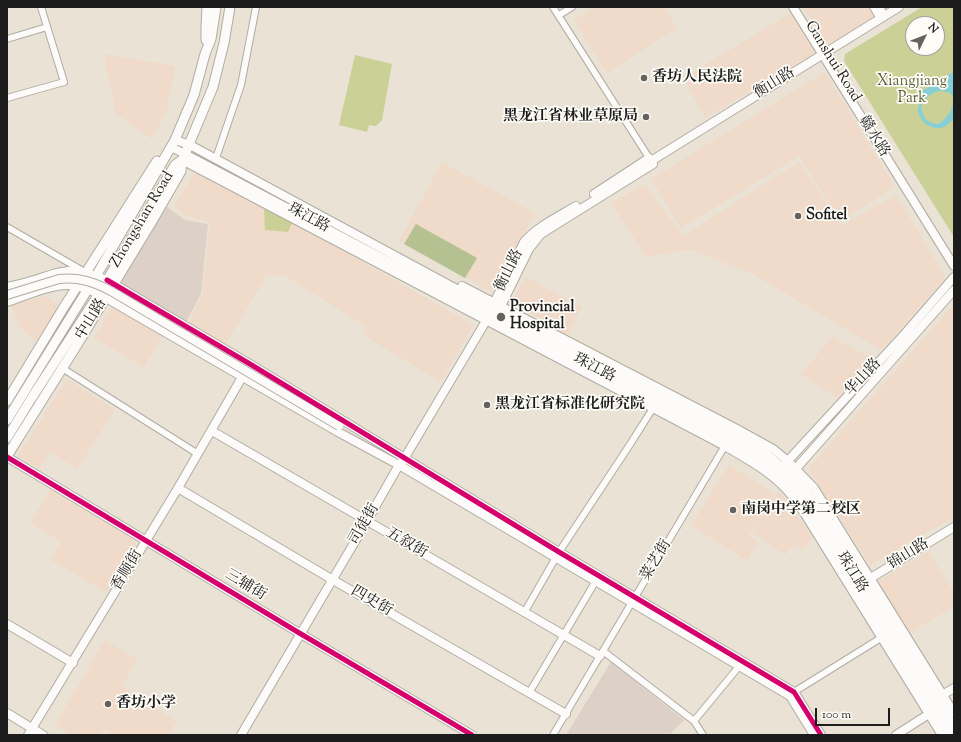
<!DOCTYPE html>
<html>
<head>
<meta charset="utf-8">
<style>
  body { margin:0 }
  #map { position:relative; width:961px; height:742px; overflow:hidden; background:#eae3d5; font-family:"Sorts Mill Goudy",serif }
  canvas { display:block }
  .frame { position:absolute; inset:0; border:8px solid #1c1c1c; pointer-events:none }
  .north { position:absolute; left:905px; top:16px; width:40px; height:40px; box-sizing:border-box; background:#fdfcf7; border:1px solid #a3a29f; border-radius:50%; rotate:47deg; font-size:11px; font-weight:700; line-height:16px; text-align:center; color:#1c1c1c }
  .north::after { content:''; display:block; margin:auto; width:14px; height:18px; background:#64625d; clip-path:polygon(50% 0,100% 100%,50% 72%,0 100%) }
  .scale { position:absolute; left:815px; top:708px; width:75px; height:18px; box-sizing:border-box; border:2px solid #1c1c1c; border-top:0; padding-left:5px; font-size:12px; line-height:14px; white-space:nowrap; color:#1c1c1c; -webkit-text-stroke:3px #fdfcf7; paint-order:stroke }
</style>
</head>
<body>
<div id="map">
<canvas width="961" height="742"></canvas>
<div class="frame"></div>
<div class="north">N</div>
<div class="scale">100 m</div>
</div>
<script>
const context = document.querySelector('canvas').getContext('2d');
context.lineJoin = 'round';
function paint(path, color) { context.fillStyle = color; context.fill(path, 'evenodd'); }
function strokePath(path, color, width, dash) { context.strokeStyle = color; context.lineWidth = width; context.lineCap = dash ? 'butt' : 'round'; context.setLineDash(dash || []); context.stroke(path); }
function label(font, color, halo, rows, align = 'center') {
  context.font = font + ' "Sorts Mill Goudy","Noto Serif SC",serif'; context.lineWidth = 3.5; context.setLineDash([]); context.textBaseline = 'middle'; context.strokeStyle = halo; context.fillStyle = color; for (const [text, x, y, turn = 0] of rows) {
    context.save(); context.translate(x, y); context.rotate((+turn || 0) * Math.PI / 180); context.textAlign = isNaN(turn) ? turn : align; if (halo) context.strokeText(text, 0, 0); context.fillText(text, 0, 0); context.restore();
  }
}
const built = new Path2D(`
  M595,7H664L677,28L607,73L574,20Z
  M803,7H890L827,45Z
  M791,13L815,53L705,118L683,78Z
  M104,54L175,66L167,110L152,139L116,114Z
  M825,72L895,187L840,221L799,156L681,228L651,179Z
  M442,162L535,213L492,292L399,241Z
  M799,162L841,226L896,195L946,278L881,350L753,274L690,249L646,257L611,202L645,185L683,236Z
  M196,172L294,223L473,325L441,382L363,335L367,327L285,276L267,275L224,347L187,325L203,294L210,222L186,216L174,205Z
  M526,277L582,307L567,335L512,301Z
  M46,296L57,303V312L35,341L21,328L10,305Z
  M954,304V517L870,565L808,469Z
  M112,307L162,336L144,367L94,338Z
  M832,337L875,360L839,399L801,374Z
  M67,379L115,410L77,469L50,452L39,469L18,456Z
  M729,465L775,494L749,536L758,542L747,561L691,525Z
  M50,490L138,542L107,593L51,560L62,542L30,523Z
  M779,491L785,497L813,538L803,550L795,545L785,555L752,533Z
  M929,551L954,593V607L907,634L877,582Z
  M105,640L137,659L122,687L177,721L169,735H115L104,729L100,735H71L55,725Z`);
const industrial = new Path2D(`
  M166,206L185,220L208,224L201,294L185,324L119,283Z
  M611,662L684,720L670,734L667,733L665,735H666H566Z`);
const green = new Path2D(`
  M922,7H954V237L844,61L845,54ZM913,24H937V48H913Z
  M355,55L392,64L382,120L376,126L369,125L367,132L339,125Z
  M264,209L292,223L288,232L265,230Z`);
const forest = new Path2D(`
  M416,224L477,258L465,278L404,244Z`);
const water = new Path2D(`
  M954,72V119C950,122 946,127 941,128C931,130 919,121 918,111C918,106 920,102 922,98L920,95L923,90L931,86L940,79ZM938,91C943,91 947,91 951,94C959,102 946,121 938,124C926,122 924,119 921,107C926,97 928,95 938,91Z`);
const street = new Path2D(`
  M553,7L651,161
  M873,7L880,19
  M880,7L885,16
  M559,15L572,7
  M7,39L47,27
  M7,98L64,82L41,7
  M217,155L241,85L256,7
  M7,227L83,271
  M62,368L198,454
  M524,613L559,552L629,446L655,405
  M603,651L694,721L703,735
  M794,692L884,636
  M529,693L597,579
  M694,721L741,664
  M553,735L726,444`);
const secondary = new Path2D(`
  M793,7L954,266
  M175,140L190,145L562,346L660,396L764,452L791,474L802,485L809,495L954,727
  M171,147L185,154L437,287L728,440C754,454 780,469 799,492C803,497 806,502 810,508L951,735
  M182,160L725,446C745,458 766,469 783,486C790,493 797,502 803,511L942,735
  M651,161L899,7
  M594,194L649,158
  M462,286L735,428L773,449L788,461L814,488L954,713
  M7,287C16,285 25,283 34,280C45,277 56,272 68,271C81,270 95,275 107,280L250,364L559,552L794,692L821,735
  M7,302C25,296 51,284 70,285C80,286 90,290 99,294L338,432L399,465L790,696L814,735
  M492,307L524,242C538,226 558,217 576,206
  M499,310L529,249L540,235L544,232L653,164
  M212,431L600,656
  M7,457L301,634L472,735
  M784,465L901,338L954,277
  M793,472L954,290
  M178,488L333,580L566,714
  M866,581L954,527
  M7,624L73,663
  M939,697L954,688
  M7,713L43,735
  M28,735L178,488L245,372
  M241,735L367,521L399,465L404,459L486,321L489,318
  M896,735L932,712`);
const primary = new Path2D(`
  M206,40V26L207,7
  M7,401L64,307L157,161
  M7,420L96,276L175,140L194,95L205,54L211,39L216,7
  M7,438L31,399L99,294L175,165L182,160L185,154L213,87L224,43L230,7
  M7,456L75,348L151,223L181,171L182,160`);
const secondaryBridge = new Path2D(`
  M7,295L59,279C79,277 94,282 111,291L339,426`);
const cycleway = new Path2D(`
  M107,280L250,364L559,552L794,692L821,735
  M7,457L301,634L472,735`);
const markers = [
  [644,78,4,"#64625d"],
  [646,117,4,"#64625d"],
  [798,216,4,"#64625d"],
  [501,317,5,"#64625d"],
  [487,405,4,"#64625d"],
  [733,510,4,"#64625d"],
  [108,704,4,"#64625d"]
];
const streetNames = [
  ["Ganshui Road",832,62,58],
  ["衡山路",775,84,-32],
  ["赣水路",873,137,58],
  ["珠江路",308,219,28],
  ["Zhongshan Road",143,220,-59],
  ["衡山路",510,271,-64],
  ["中山路",92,320,-59],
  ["珠江路",594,369,27],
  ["华山路",864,378,-47],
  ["司徒街",365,525,-60],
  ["五叙街",406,544,30],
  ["锦山路",909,555,-32],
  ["菜艺街",657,561,-59],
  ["香顺街",128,571,-59],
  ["珠江路",851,573,58],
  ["三辅街",245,586,31],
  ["四史街",371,602,30]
];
const poiNames = [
  ["香坊人民法院",652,78],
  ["黑龙江省林业草原局",638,117,"right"],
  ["Sofitel",806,216],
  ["Provincial",510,308],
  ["Hospital",510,325],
  ["黑龙江省标准化研究院",495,405],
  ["南岗中学第二校区",741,510],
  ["香坊小学",116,704]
];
const parkNames = [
  ["Xiangjiang",912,82],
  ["Park",912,99]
];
paint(built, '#f0dac9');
paint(industrial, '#dcd0c7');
paint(green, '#cad096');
paint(forest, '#b6c191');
paint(water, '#87cfd6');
strokePath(street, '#b0aca3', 8);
strokePath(secondary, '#b0aca3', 10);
strokePath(primary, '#b0aca3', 11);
strokePath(street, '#fcfbf9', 6);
strokePath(secondary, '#fcfbf9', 8);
strokePath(primary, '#fcfbf9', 9);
strokePath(secondaryBridge, '#b0aca3', 10, []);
strokePath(secondaryBridge, '#fcfbf9', 8);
strokePath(cycleway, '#d6006c', 5);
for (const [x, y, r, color] of markers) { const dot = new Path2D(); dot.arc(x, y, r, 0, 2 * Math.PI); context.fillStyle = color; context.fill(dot); strokePath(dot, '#fdfcf7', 1.5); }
label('15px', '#1c1c1c', '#fdfcf7', streetNames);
label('bold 15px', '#1c1c1c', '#fdfcf7', poiNames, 'left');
label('15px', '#575e38', '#fdfcf7', parkNames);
</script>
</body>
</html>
